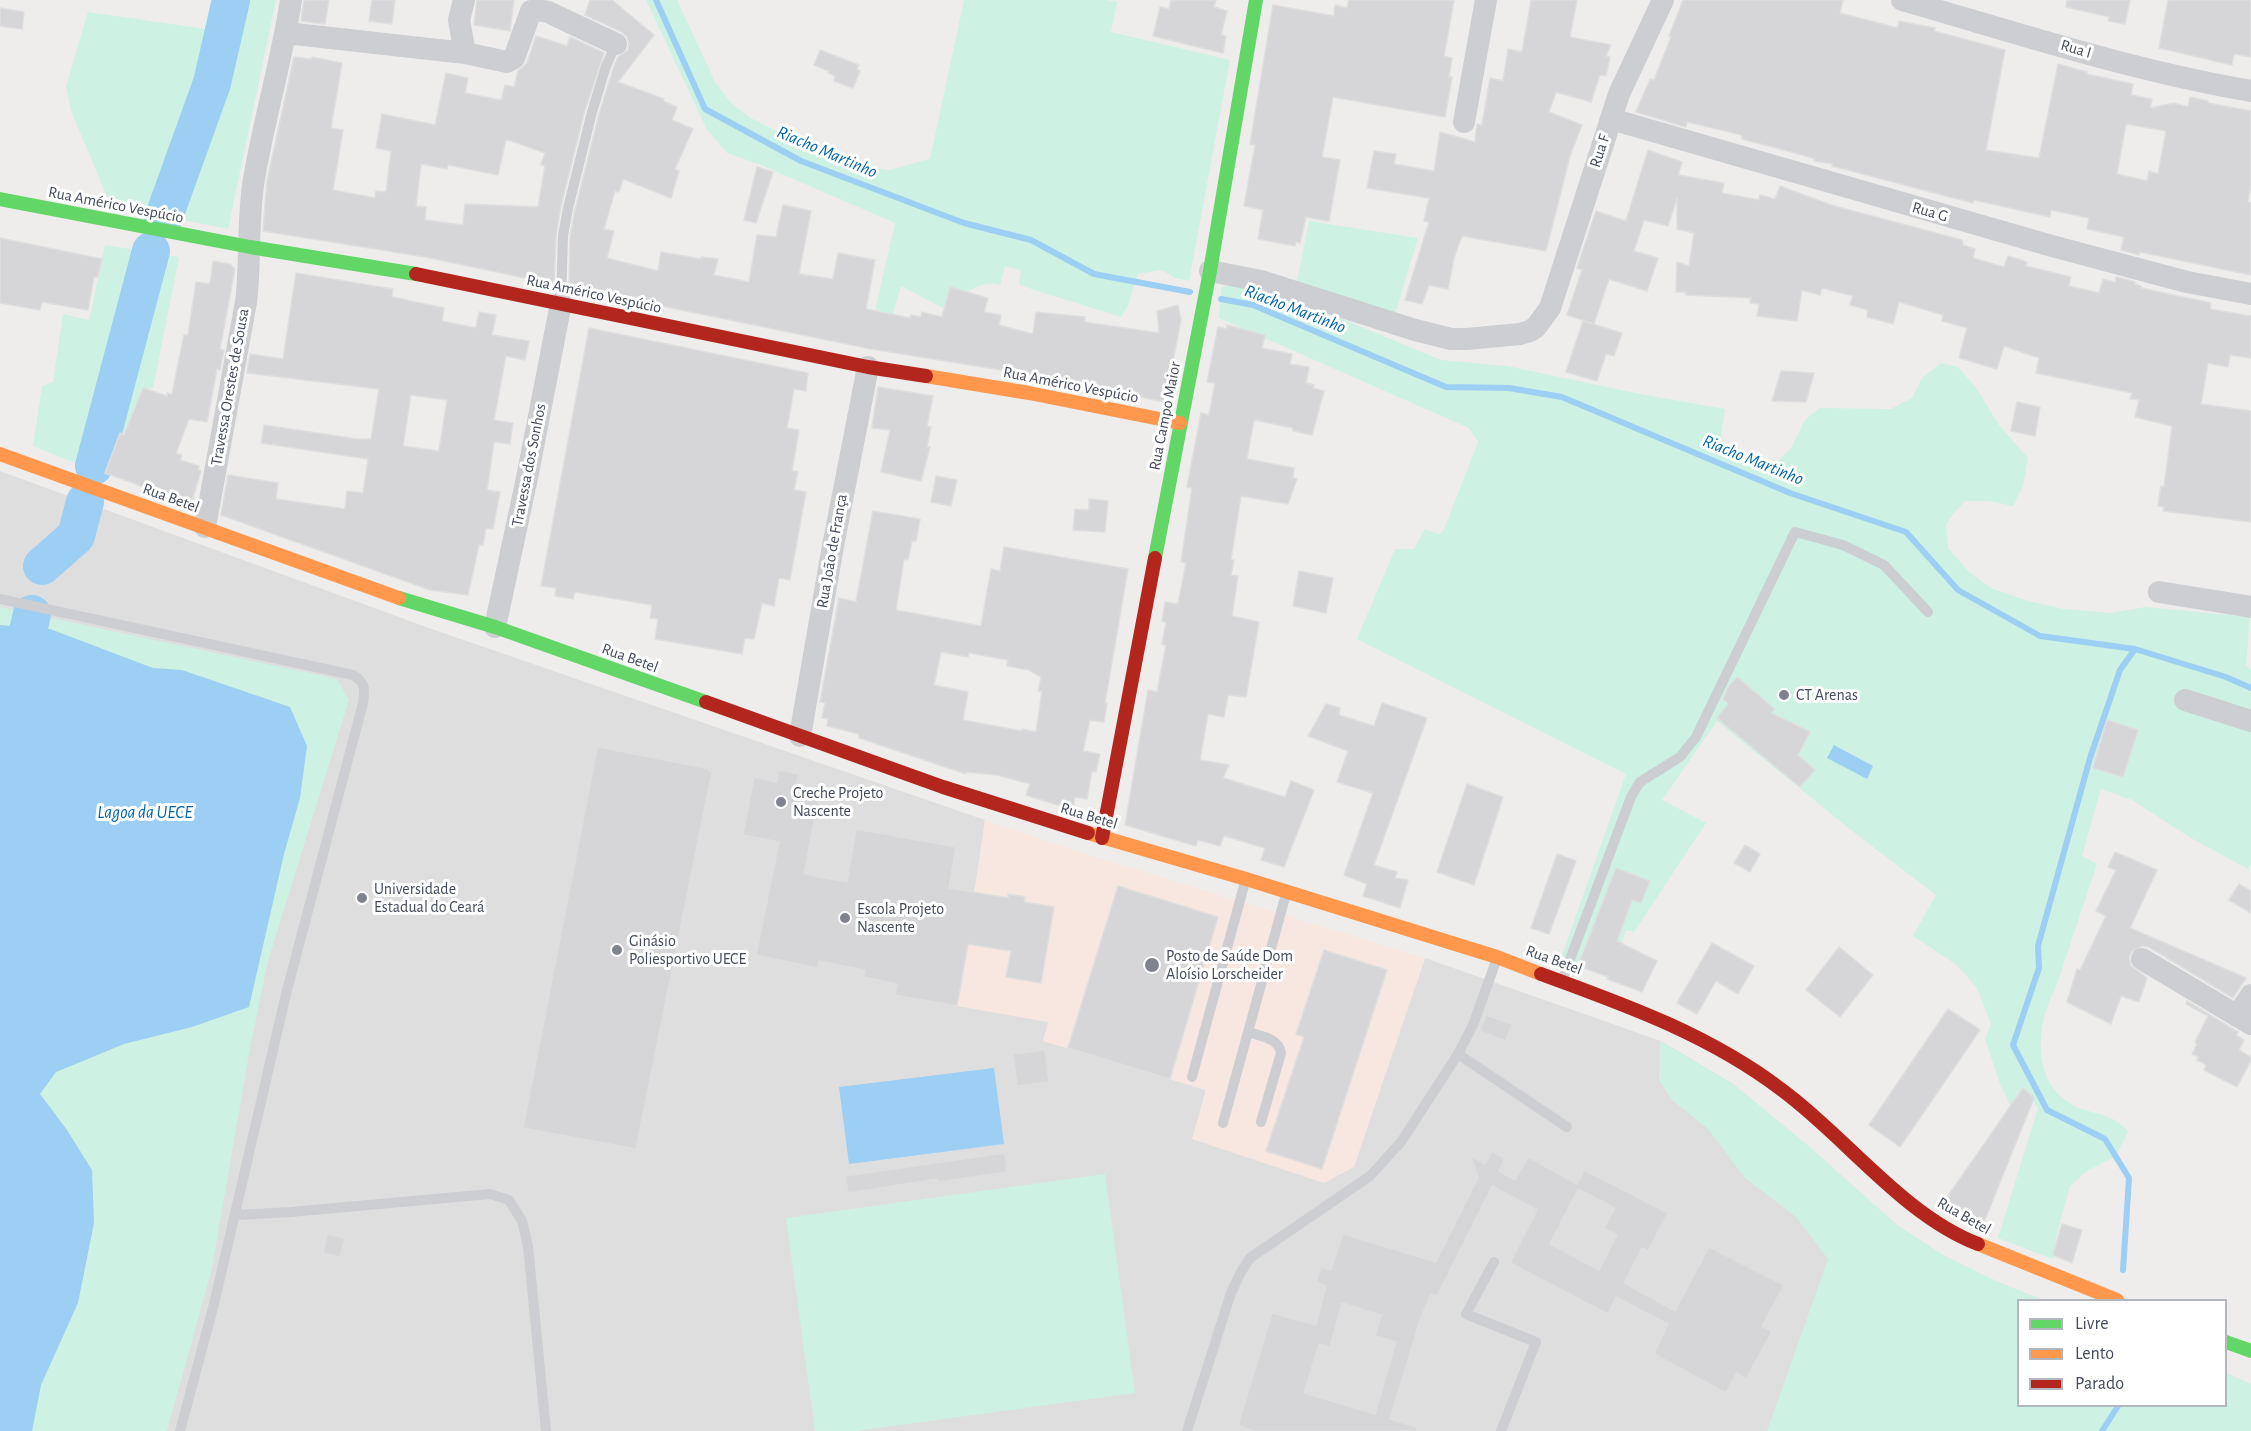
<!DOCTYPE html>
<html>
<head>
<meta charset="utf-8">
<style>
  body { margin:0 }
  #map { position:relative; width:2251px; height:1431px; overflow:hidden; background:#eeedec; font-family:"Alegreya Sans",sans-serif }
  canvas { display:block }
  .legend { position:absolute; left:2017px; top:1299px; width:210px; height:108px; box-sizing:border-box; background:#fff; border:2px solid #b3b7bd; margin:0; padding:8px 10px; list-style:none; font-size:18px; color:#424a5b }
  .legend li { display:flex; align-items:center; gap:12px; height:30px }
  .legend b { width:30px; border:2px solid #b3b7bd }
</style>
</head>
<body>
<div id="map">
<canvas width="2251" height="1431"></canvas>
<ul class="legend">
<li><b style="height:8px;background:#63d668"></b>Livre</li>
<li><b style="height:8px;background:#ff974d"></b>Lento</li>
<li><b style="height:8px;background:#b3261e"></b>Parado</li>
</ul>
</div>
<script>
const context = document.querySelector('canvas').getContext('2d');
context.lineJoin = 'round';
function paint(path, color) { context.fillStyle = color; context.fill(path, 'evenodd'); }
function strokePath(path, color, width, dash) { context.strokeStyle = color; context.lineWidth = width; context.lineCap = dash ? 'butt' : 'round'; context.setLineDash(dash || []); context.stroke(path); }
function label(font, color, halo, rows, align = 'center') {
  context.font = font + ' "Alegreya Sans",sans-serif'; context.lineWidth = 6; context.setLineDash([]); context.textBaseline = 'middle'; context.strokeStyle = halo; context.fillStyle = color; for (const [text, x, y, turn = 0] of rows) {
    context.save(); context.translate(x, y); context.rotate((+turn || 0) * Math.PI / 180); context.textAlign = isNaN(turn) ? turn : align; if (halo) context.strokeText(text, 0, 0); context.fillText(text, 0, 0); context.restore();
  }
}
const education = new Path2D(`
  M0,471L429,628L985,820L978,875L1049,1022L1044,1041L1206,1090L1193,1139L1353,1167L1425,958L1661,1041L1733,1084L1806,1144L1897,1225L1943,1255L2000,1283L2043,1300H2018V1406H2226V1373L2251,1384V1431H0Z`);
const medical = new Path2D(`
  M985,820L1080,852L1425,958L1354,1167L1324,1183L1192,1139L1206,1090L1043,1041L1048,1022L957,1006Z`);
const green = new Path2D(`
  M211,0H276L228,229L111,206L71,111L66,86L88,12L205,29Z
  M646,0H677L715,82L731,103L749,117L827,157L856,165L889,170L930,159L964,0H1106L1117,2L1111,32L1230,60L1189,281L1176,278L1161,270L1138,274L1128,305L1121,317L1019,285L1021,270L1005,266L1000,285C979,278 961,298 943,308L901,286L889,327L872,324L895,223L761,165L727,153L707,130Z
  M1309,221L1418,238L1395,314L1296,287Z
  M105,245L179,257L153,388L141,390L134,427L117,439L104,475L33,446L42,386L53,382L63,314L89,320Z
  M1231,284L1294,299L1441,360L1507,366L1640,394L1725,409L1719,448L1773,466L1791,448L1805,420L1820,408L1891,409L1912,398L1922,378L1941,363L1958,367L1977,389L1998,424L2028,458L2023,486L2013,506L1989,501H1965L1953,514L1946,525L1948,548L1969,572L1993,589L2028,601L2063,609L2111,613L2145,607L2250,617L2246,665L2251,670V864L2248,869L2191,838L2132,800L2101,789L2082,856L2097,864L2056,987C2035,1026 2030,1087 2079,1108C2100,1116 2111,1113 2128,1131L2116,1156L2087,1171L2070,1186L2057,1233L2053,1259L1998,1238L2038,1108L2025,1090L2013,1111L2000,1084L1985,1039L1991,1024L1977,988L1957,965L1913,936L1936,895L1851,830L1717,721L1662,800L1706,823L1634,932L1626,930L1608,978L1561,958L1626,774L1357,639L1395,549H1414L1425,529L1438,534L1443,532L1478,442L1469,428L1219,318L1221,291L1222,287Z
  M0,607L337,679L349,700L268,961L250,1048L212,1268L167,1431H0Z
  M1660,1041L1733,1084L1806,1144L1897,1225L1943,1255L2000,1283L2043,1300H2018V1406H2226V1373L2251,1384V1431H1767L1828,1259L1796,1217L1745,1178L1708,1129L1672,1100L1659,1080Z
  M1105,1174L1135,1393L856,1431H815L786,1218Z`);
const water = new Path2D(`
  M0,625L50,629L153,668L182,670L290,707L307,746L300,798L284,854L249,1007L192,1027L124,1044L56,1072L40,1094L67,1130L92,1170L94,1223L78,1303L41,1385L32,1431H0Z
  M1834,745L1873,766L1867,779L1827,758Z
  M994,1068L1004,1144L849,1164L839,1087Z`);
const stream = new Path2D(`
  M656,0L705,109L801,161L964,223L1031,240L1094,274L1190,292
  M1221,299L1253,305L1446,387L1509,388L1562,397L1790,493L1906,532L1958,590L2040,636L2135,649L2226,677L2251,688
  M2123,1270L2129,1178L2105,1139L2047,1110L2013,1045L2039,968L2038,946L2090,758L2120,670L2135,649
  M2102,1431L2118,1406`);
const river = new Path2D(`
  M163,219L212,83L231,0
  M94,466L151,251
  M42,566L76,536L85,502
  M17,678L32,614`);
const building = new Path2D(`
  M304,0H329L325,24L301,21Z
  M372,0H395L392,24L369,21Z
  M477,0H514L510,31L474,25Z
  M590,0H612L654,35L618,82L664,99L663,101L677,107L672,120L693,129L675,169L679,171L671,198L623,179L619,192L615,191L604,229L614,231L607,258L658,271L661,252L701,259V257L718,259L714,275L749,282L757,235L776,237L783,205L811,211L799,274L833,279L838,253L875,260L866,309L910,318L911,315L921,317L922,312L942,317L950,287L988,298L984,312L1001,315L999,325L1033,334L1036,312L1085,317L1084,322L1159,333L1157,311L1178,305L1181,320L1165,402L1032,375L871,349L569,287L570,237L575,210L599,114L613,69L618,57L628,50L629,43L627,37L622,32L585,15Z
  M1171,0H1216L1214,7L1227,11L1221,35L1226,36L1223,53L1153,36L1160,7L1169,9Z
  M1349,0H1454L1444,56L1452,58L1449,77H1452L1445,117L1333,97L1322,157L1340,160L1329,221L1306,217L1300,243L1296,242L1295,246L1258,239L1263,210L1244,206L1255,145L1250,144L1273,5L1334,16L1335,5L1347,8Z
  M1531,0H1577L1570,37L1611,45L1606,56L1610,57L1606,76L1600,75L1591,102L1556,92L1549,112L1582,125L1570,156L1546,251L1462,236L1454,258L1448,289L1429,285L1422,304L1405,300L1429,222L1424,221L1429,198L1367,188L1374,151L1396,154L1394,164L1434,171L1440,132L1475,142L1477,124L1482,125L1490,78L1503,81L1508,49L1522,52Z
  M1683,0H1843L1840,13L1898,28L1899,21L1935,28L1934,31L2005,50L1986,150L2039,158L2058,64L2087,72V74L2133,84L2131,95L2152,99L2150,108L2174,103L2188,107L2190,97L2208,101V103L2251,111V183L2248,202L2251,203V275L2140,252L2139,255L2121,250L2124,237L2087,229L2089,218L2051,210L2050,217L1974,200L1973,203L1832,166L1833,164L1814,161L1815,159L1806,156L1742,139V135L1687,122L1686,127L1636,112L1650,79L1654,80L1671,37L1669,36ZM2126,124L2166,131L2158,174L2149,171L2147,181L2117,174Z
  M2067,0H2130L2125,24L2108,21L2109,17L2066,7Z
  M2168,0H2251V57L2234,54L2232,65L2159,48Z
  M0,8L24,12L22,29L0,26Z
  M536,36L567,46L570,37L604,53L585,110L561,206L556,236L554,284L425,257L263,231L267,181L294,57L312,59V57L342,63L331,128L343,130L333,190L375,198L376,191L386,192L391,151L376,148L382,114L435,125L446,73L468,78L465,93L501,100L505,85L514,87L518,71L527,63ZM506,139L545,153L541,164L545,166L538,207L465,204L463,225L425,220L426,207L416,206L421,164L447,169L448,165L498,175Z
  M820,50L859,65L857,69L860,71L853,88L834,81L835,76L828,73L829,71L814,65Z
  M1648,150L1682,162L1678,175L1724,183L1722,193L1759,200L1760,195L1775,199L1780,186L1831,205L1962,240L1963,245L1975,249L1973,258L2004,267L2008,256L2027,262L2026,266L2071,277L2069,286L2099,293L2103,279L2115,282L2116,277L2135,282L2134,284L2141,286V288L2211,303L2210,309L2251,316V358L2230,355L2228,367L2208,363L2201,404L2251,411V522L2163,511L2164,507L2158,506L2161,486L2164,487L2172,426L2135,417L2139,400L2130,399L2132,393L2036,373L2039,358L2004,346L1997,369L1959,358L1967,328L1942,321L1943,315L1899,302L1893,324L1867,317L1868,310L1850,305L1853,296L1822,288L1820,295L1802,290L1797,321L1757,316L1759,304L1750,303L1751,298L1685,295L1686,292H1676L1677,262L1689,266L1694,233L1677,229V198L1668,226L1644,220L1634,251L1658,258L1647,291L1609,279L1594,324L1567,315L1582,270L1577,268L1596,211L1626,221Z
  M757,167L773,172L756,223L744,220Z
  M0,238L102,259L98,277H94L88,310L42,302L40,310L0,303Z
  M213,261L230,264L235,269L220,349L224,350L220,370L217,369L207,422L189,419L176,453L182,455L180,460L199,466L198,470L201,471L191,504L105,473L120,433L124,435L143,388L167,396V393L172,394L184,335H188L196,282L210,284Z
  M296,273L393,289L392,297L444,308L442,321L476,328L479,312L496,315L492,335L529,341L525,360L506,356L494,420L513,423L510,444L494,442L487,490L500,492L493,529L486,528L483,545H479L468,595L430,590L221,515L228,475L278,483L276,499L345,509L347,491L363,493L368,459L261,443L264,425L357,439H371L379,389L247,373L250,354L283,359ZM411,395L447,400L439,451L403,446Z
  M1583,321L1622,333L1614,356L1606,354L1597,381L1566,372Z
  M1227,325L1265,335L1262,348L1292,354L1290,364L1309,367L1306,383L1314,385L1313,388L1324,391L1312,435L1293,431V428L1254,420L1247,459L1294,468L1293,478L1297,479L1288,504L1241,496L1231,560H1234L1231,575L1238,576L1232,616L1259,622L1246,697L1228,695L1224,717L1208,714L1200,760L1229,765L1223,778L1285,797L1291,781L1314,790L1284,867L1261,860L1265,848L1224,836L1220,846L1198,840L1196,846L1125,825L1148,690L1157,692L1166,645L1162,644L1166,622L1162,621L1165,602L1178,604L1186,563L1181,562L1192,488L1187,487L1201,413L1209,415L1215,383L1207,382L1218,327L1226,329Z
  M589,328L808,373L806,391L794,389L787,428L799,430L792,471L798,472L794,490L806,492L790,580L779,578L774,606L762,603L754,639L745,638L742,654L655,639L658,619L650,618L652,605L575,592L573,599L555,596L556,588L541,586Z
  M1781,371L1814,373L1806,402L1772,401Z
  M878,387L933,396L927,426L931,427L927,447H930L921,481L881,472L890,430L872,428Z
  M2017,402L2040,407L2035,436L2011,431Z
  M936,476L957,480L951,506L931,502Z
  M1089,499L1108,501L1105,532L1073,530L1075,509L1089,510Z
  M873,511L920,519L916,541H912L908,560L904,559L896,610L981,626L991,569L1000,571L1004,547L1128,569L1105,703H1107L1104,722L1090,720L1083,751L1100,754L1096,772L1092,771L1087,799L1075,797L1073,810L1026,795L1030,784L997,775L966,772V774L859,738V734L827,726L828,719L822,718L825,703L820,702L839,598L856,602ZM941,652L968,657L969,653L1008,660L1007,666L1029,670L1041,677L1038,691H1042L1036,732L1022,729V731L963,720L968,692L934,685Z
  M1299,571L1333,578L1326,613L1293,606Z
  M1737,677L1775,709L1771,713L1810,732L1798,755L1815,770L1800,787L1717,718L1727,706L1728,703L1723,699L1729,686Z
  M1382,703L1427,718L1374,865L1397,872L1395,878L1408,880L1400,908L1363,896L1367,884L1344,875L1373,793L1337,782L1348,751L1308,736L1326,704L1340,708L1339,715L1374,726Z
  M2107,720L2138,730L2123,777L2093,768Z
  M599,747L710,769L709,771L712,772L636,1149L523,1128L597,749Z
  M779,770L799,774L796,786L820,790L804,874L847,882L856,829L956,847L949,888L1008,898V894L1025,897L1024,902L1054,907L1041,983L1006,977L1011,951L968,944L957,1006L895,995L897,984L864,977L865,970L819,961L818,968L756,955L779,842L743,835L754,777L777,782Z
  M1467,784L1503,797L1474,885L1437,872Z
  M1745,845L1760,854L1750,872L1734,863Z
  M2115,852L2157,870L2130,928L2246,978L2233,998L2149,947L2142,946L2131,952L2129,958L2131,966L2147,978L2139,1002L2121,996L2111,1024L2067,1002L2077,969L2080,970L2106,916L2096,911L2116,870L2108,867Z
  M1557,854L1576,861L1549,934L1531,928Z
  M1616,868L1650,881L1641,903L1632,900L1617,941L1657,961L1642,992L1607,979L1609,977L1578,966Z
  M2239,884L2251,891V913L2229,900Z
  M1118,886L1218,917L1170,1079L1068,1048Z
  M1712,943L1754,966L1738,994L1716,981L1697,1014L1677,1003Z
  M1839,947L1873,975L1840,1017L1806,990Z
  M1324,950L1387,970L1322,1169L1266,1151L1304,1037L1296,1034Z
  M2187,1001L2238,1032L2236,1035L2244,1040L2239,1050L2251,1057V1060L2237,1087L2204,1070L2206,1065L2197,1060L2198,1057L2192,1054L2197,1044L2195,1042L2208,1016L2186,1004Z
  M1948,1009L1980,1030L1900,1147L1869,1125Z
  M1486,1015L1512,1024L1506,1041L1480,1031Z
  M1045,1050L1049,1082L1017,1086L1013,1054Z
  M2023,1088L2034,1098L1982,1227L1943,1203Z
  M1492,1152L1505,1158L1499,1171L1515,1180L1528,1157L1577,1184L1584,1170L1668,1213L1648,1251L1642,1248L1624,1283L1675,1311L1709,1247L1784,1285L1762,1326L1772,1331L1746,1379L1736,1373L1726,1393L1654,1354L1668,1324L1616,1297L1608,1314L1510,1263L1537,1210L1492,1186L1437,1296L1431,1294L1421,1317L1390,1419L1417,1427L1416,1431H1255L1238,1426L1272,1313L1316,1325L1326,1286L1316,1282L1321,1267L1331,1270L1343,1234L1436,1262L1478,1178L1471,1156L1485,1164ZM1578,1189L1615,1208L1604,1228L1617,1235L1599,1270L1550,1244ZM1342,1303L1381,1315L1375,1336L1396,1342L1375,1414L1304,1393L1319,1344L1330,1347Z
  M1005,1153L1007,1172L938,1182L937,1179L848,1193L845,1176Z
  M2062,1224L2082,1230L2072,1263L2053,1255Z
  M327,1234L345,1238L340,1257L323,1253Z`);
const lane = new Path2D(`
  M561,302L563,236L568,208L592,112L606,66L616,44
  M0,599L353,675C366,683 365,689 363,703L286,994L214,1304L180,1431
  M1563,978L1631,797L1640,782L1680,757L1696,737L1795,532L1843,545L1884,565L1928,612
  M1249,1032C1263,1037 1278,1038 1281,1053L1261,1122
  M1458,1054L1567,1127
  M1192,1077L1245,882
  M1223,1123L1286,894
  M236,1215L291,1212L490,1194L509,1200L522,1221L528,1246L546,1431
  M1494,1262L1466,1314L1536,1342L1501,1431
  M1187,1431L1231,1293L1241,1272L1250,1258L1370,1176L1401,1142L1458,1054L1473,1025L1496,961`);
const street = new Path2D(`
  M464,0L459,20L465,53
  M1902,0C2017,33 2133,71 2251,91
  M286,33L465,53L507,62L514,58L531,11L537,10L548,12L616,44
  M1611,119L2052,246L2187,282L2251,294
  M1464,122L1486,0
  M1210,271L1261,281L1415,330L1451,339H1467L1520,334L1530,331L1536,327L1550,308L1619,94L1663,0
  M205,527L246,302C251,261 247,220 254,179C264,119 282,60 291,0
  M2159,592L2251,607
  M495,627L527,478L561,303
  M2185,700L2251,721
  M800,736L833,546L868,367
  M2142,959L2251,1024
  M2237,1016L2251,995`);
const fast = new Path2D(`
  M0,199L250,247L416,274
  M1155,558L1210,271L1256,0
  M399,598L495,627L706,702
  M2226,1342L2251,1351`);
const slow = new Path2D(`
  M926,376L1029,393L1180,423
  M0,454L399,598
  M1088,833L1246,879L1497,957L1541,974
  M1978,1244L2117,1300`);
const jam = new Path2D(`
  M416,274L868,367L926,376
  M706,702L943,787L1088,833
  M1102,838L1155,558
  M1541,974C1626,1005 1710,1035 1782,1090C1846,1137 1903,1215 1978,1244`);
const markers = [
  [1784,695,6,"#7e838e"],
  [781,802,6,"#7e838e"],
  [362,898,6,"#7e838e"],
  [845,918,6,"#7e838e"],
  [617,950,6,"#7e838e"],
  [1152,965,8,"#7e838e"]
];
const streetNames = [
  ["Rua I",2076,49,16],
  ["Rua F",1600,151,-72],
  ["Rua Américo Vespúcio",116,205,11],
  ["Rua G",1930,212,16],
  ["Rua Américo Vespúcio",594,294,12],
  ["Rua Américo Vespúcio",1071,385,11],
  ["Travessa Orestes de Sousa",230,387,-80],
  ["Rua Campo Maior",1165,416,-79],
  ["Travessa dos Sonhos",529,465,-79],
  ["Rua Betel",171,498,20],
  ["Rua João de França",832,551,-80],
  ["Rua Betel",630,658,20],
  ["Rua Betel",1089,816,17],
  ["Rua Betel",1554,960,20],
  ["Rua Betel",1964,1216,30]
];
const poiNames = [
  ["CT Arenas",1796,695],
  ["Creche Projeto",793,793],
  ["Nascente",793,811],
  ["Universidade",374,889],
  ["Estadual do Ceará",374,907],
  ["Escola Projeto",857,909],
  ["Nascente",857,927],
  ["Ginásio",629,941],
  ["Poliesportivo UECE",629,959],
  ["Posto de Saúde Dom",1166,956],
  ["Aloísio Lorscheider",1166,974]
];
const waterNames = [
  ["Riacho Martinho",827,152,23],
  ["Riacho Martinho",1295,309,21],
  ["Riacho Martinho",1753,460,22],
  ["Lagoa da UECE",145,813]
];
paint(education, '#dfdedf');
paint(medical, '#f7e7e0');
paint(green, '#cdf1e2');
paint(water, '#9ccff3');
strokePath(stream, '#9ccff3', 6);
strokePath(river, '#9ccff3', 38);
paint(building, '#d6d6d8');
strokePath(building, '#dededf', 1.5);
strokePath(lane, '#ccced2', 10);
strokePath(street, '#ccced2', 22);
strokePath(fast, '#63d668', 14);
strokePath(slow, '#ff974d', 14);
strokePath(jam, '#b3261e', 14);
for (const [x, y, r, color] of markers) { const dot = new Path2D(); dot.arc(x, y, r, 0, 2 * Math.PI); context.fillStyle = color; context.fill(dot); strokePath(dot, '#fff', 2); }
label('16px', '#424a5b', '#fff', streetNames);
label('16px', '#424a5b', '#fff', poiNames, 'left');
label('italic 18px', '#0066b0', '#fff', waterNames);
</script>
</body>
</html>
